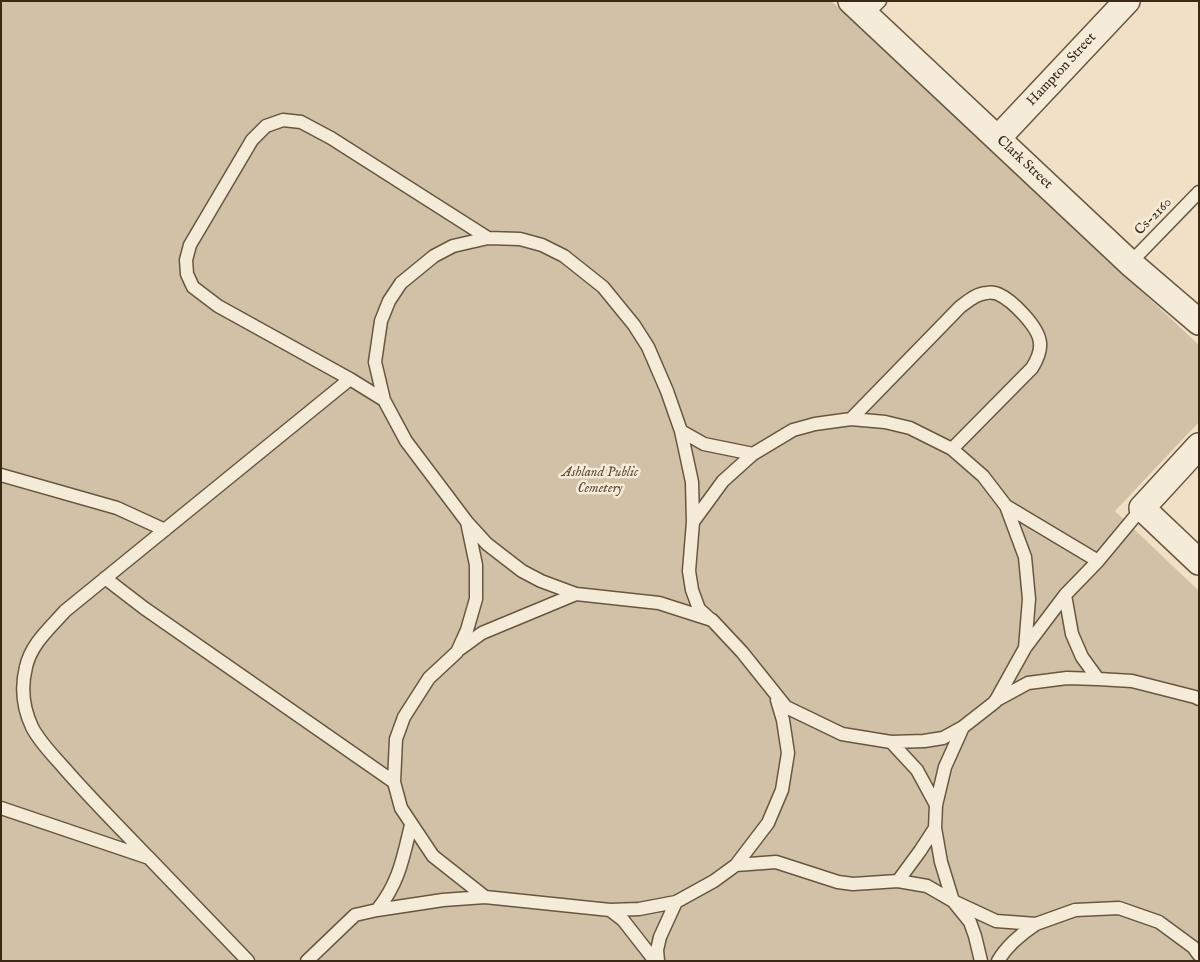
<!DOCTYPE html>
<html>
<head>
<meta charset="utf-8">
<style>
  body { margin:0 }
  #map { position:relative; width:1200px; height:962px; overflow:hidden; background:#f0e0c5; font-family:"IM FELL English",serif }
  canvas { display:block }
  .frame { position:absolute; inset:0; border:2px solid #3a2913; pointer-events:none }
</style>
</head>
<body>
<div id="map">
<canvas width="1200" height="962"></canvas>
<div class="frame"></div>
</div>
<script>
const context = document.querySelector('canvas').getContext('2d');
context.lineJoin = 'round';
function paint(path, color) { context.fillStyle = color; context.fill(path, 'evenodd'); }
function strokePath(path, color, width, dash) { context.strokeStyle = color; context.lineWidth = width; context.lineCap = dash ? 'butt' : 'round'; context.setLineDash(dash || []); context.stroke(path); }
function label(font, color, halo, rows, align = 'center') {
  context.font = font + ' "IM FELL English",serif'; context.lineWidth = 5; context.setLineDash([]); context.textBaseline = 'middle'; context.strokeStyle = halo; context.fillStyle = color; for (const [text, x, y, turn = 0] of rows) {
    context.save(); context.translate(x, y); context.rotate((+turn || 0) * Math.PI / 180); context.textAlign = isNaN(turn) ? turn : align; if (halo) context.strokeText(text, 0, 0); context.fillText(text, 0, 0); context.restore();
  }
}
const green = new Path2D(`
  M1,1H831L1199,345V422L1115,511L1199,591V961H1Z`);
const lane = new Path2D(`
  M866,15L880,1
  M1130,263L1199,192
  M384,400L375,362L381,321L389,301L401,283L434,256L453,246L488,238L520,239L542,245L564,256L603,287L634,325L648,347L667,391L681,431L692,482L693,522L689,571L692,590L699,609L710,619
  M851,419L885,422L910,428L952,449L983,476L1006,506L1025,557L1029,599L1025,648
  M681,431L704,444L753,454
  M1,475L117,508L165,530
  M1006,506L1098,561
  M1142,508L1098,561L1065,595L1072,634L1082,657L1098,679L1132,681L1195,697L1199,699
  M467,522L487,544L522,571L541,581L576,594L659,603L712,620L742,652L786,707L842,734L891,742L917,770L936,805L935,828L941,862L953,901L996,921L1036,924L1075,910L1119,908L1159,922L1193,947L1199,955
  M693,522L723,481L753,454L793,430L815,424L851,419L960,307C968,301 977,293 987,293C990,292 996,293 998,294C1012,300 1039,327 1040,343C1041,352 1037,360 1032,368L952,449
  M105,578L144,608L394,782L401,808L433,856L485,897L610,910L623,920L655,961
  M460,649L482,633L576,594
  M995,701L1028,683L1067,678L1098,679
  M891,742L924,741L943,738L963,727L995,702L1025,648L1065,595
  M394,782L396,739L404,717L429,678L457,652L467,630L476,599V565L467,522L406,441L384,400L350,379L218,306L193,287L187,274L186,260L190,245L252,140L266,126L283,120L301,122L331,138L488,238
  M936,805L945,767L963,727
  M1,808L149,858L248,961
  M149,858C121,829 92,800 65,769C54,756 40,743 32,727C23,708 21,687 26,667C31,644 50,628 65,611L350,379
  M736,865L768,823L782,790L788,753L783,720L777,700
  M898,881L927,886L953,901L970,922L975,936L981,961
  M377,910C399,883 403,858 411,825
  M610,910L639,909L676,902
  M307,961L355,915L377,910L443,900L485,897
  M658,961L657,950L660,937L676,902L714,881L736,865L776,862L838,882L853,884L898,881L920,851L935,828
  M998,961C1007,945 1021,934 1036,924`);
const street = new Path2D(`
  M851,1L1130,263L1199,322
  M998,138L1127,1
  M1199,446L1142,508L1199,562`);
const streetNames = [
  ["Hampton Street",1062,70,-47],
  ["Clark Street",1024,163,43],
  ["Cs-2160",1154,217,-46]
];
const parkNames = [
  ["Ashland Public",600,473],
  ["Cemetery",600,489]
];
paint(green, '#d1c1a7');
strokePath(lane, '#685740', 15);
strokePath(street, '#685740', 28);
strokePath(lane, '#f5ebd9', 12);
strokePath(street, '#f5ebd9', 25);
label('14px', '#3a2913', '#f5ebd9', streetNames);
label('italic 14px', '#604f38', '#f5ebd9', parkNames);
</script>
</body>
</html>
